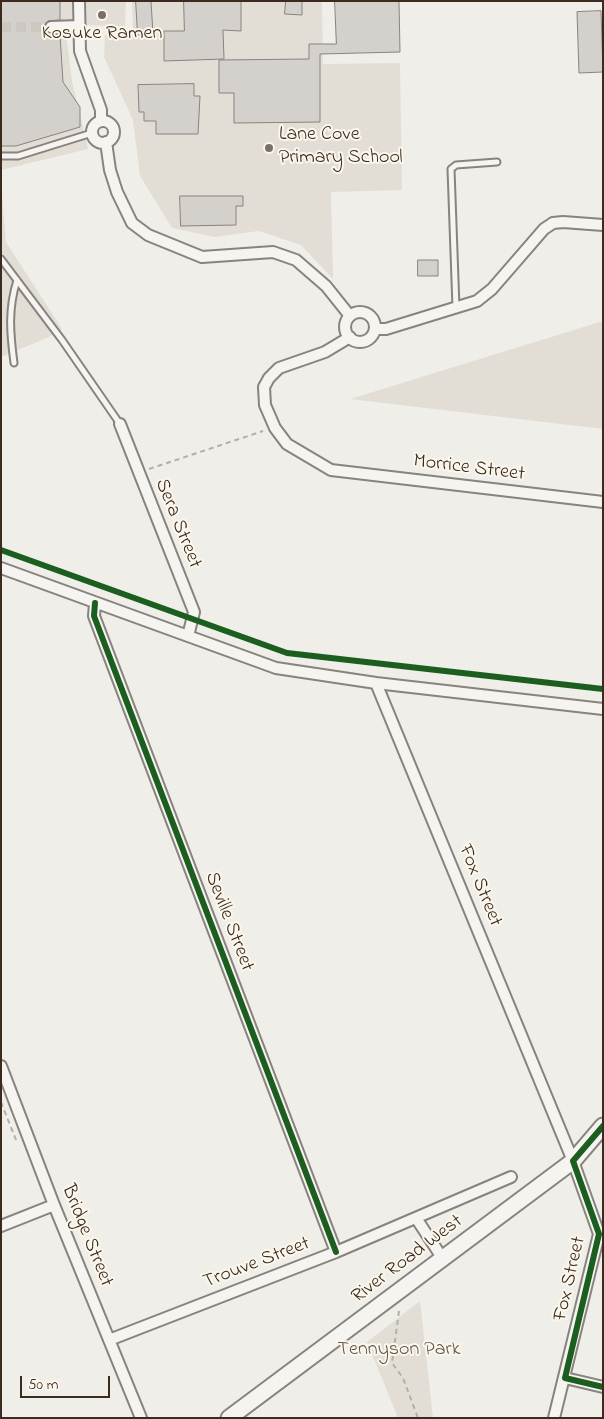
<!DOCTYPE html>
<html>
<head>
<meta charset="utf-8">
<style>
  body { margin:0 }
  #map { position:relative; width:604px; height:1419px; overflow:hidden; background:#f0eee8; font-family:"Indie Flower",sans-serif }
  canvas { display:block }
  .frame { position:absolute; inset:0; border:2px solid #3b2a1e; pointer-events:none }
  .scale { position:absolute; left:20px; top:1376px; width:90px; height:22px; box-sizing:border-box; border:2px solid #3b2a1e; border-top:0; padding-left:6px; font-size:15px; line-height:18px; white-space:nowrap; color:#3b2a1e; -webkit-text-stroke:4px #fbf7ec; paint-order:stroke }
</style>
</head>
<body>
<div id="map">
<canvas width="604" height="1419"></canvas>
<div class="frame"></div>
<div class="scale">50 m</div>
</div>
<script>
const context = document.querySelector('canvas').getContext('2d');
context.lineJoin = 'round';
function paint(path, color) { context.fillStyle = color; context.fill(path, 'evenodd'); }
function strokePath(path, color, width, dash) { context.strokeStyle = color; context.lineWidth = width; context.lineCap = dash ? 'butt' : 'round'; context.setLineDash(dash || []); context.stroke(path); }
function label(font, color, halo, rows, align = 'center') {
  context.font = font + ' "Indie Flower",sans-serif'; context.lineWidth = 4; context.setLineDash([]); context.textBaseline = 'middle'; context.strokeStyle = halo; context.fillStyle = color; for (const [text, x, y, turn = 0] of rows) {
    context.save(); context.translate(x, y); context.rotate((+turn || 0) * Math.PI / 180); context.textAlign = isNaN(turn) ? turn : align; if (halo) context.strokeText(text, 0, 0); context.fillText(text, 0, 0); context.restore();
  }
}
const built = new Path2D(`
  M1,1H126L125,27L65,24L72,81L88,149L1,170Z
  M132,1H322L323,64L400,63L402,190L331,192L333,279L301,245L259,231L215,237L172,228L140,176L133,120L104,57L105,35H133Z
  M1,183L6,242L62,329L49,337L1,357Z
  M603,321V429L350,399Z
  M420,1301L433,1418H398L367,1342Z`);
const building = new Path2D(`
  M1,1H60V20L48,21L44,28L48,33L60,35L63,82L80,107V127L16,146H1Z
  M136,1H151L153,34L138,35Z
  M184,1H241V31L223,30L224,59L164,61V31H184Z
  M286,1H302V15L285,14Z
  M335,1H399L400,52L320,54V122L234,123V93H219V60L309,59V44H336Z
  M601,11L603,72L579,73L577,12Z
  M194,84V96H200L198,134H156V121H144V112H139L138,85Z
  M180,196H243V206H236V225L181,226Z
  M418,260H438V276H418Z`);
const minorTunnel = new Path2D(`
  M1,27H51`);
const path = new Path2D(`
  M149,469L263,431
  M1,1102L16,1140
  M399,1311L392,1363L403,1378L418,1418`);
const service = new Path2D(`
  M1,156H18L92,133
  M1,259L62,340L120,424
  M456,308L451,169L456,165L497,162
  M14,363C10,333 8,309 17,280`);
const minor = new Path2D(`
  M79,1L80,51L101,110V121
  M51,27L79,26
  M92 132a11 11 0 1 1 22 0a11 11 0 1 1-22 0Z
  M106,142L110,170L117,192L132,223L148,235L202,257L273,252L296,260L326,286L350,316
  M345 327a15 15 0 1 1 30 0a15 15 0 1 1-30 0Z
  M375,329H386L477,301L492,289L544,229L553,223L563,222L603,225
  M350,337L325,352L279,368L269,378L264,387L265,405L275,428L287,444L331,470L603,502
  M120,424L194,612L188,636
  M1,568L276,668L376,683L603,709
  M95,603L94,616L336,1252
  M376,683L573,1161L599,1234L554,1418
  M1,1066L54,1205L141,1418
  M416,1218L443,1259
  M1,1226L54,1205
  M109,1340L336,1252L511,1177
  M565,1378L603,1387`);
const secondary = new Path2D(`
  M229,1418L573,1161L603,1126`);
const cycleway = new Path2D(`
  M1,550L287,653L603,689
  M95,603L94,616L336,1252
  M603,1126L573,1161L599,1234L565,1378L603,1387`);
const markers = [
  [102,15,5,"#7a6f65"],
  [269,148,5,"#7a6f65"]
];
const poiNames = [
  ["Kosuke Ramen",102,35],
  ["Lane Cove",279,136,"left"],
  ["Primary School",279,159,"left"]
];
const streetNames = [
  ["Morrice Street",469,469,7],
  ["Sera Street",177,524,68],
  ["Fox Street",479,886,68],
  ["Seville Street",228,922,69],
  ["Bridge Street",86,1236,68],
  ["River Road West",408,1260,-37],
  ["Trouve Street",257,1264,-21],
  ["Fox Street",571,1279,-77]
];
const parkNames = [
  ["Tennyson Park",399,1351]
];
paint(built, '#e3ded5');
paint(building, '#d4d1cc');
strokePath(building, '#88837e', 1);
strokePath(minorTunnel, '#ccc7c0', 10, [10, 5]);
strokePath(service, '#88837e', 9);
strokePath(minor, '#88837e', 14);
strokePath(secondary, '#88837e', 19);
strokePath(path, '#b2afab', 2, [5, 4]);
strokePath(service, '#f5f4f0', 5);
strokePath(minor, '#f5f4f0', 10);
strokePath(secondary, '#f5f4f0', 15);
strokePath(cycleway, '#1b5e20', 6);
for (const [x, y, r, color] of markers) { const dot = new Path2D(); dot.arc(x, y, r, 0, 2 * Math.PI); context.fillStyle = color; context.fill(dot); strokePath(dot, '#fbf7ec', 2); }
label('20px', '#3b2a1e', '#fbf7ec', poiNames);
label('20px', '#3b2a1e', '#fbf7ec', streetNames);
label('20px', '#625448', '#fbf7ec', parkNames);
</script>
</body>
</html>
